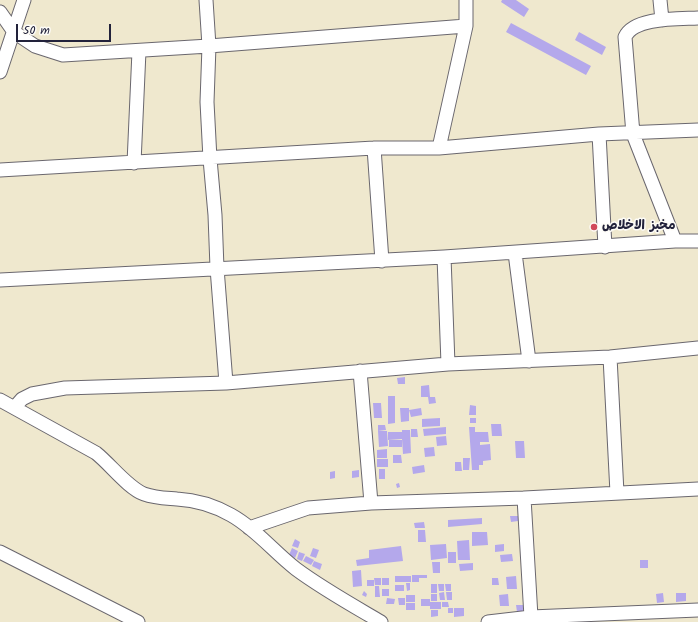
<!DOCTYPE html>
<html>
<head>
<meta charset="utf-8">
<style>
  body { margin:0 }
  #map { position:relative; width:698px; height:622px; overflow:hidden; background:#efe8ce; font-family:Kalam,sans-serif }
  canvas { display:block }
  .scale { position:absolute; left:16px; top:24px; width:95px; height:18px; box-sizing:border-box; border:2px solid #22223b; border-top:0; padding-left:5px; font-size:12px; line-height:14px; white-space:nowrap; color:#22223b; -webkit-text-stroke:3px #fdfcf7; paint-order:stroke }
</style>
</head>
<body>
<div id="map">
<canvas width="698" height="622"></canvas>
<div class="scale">50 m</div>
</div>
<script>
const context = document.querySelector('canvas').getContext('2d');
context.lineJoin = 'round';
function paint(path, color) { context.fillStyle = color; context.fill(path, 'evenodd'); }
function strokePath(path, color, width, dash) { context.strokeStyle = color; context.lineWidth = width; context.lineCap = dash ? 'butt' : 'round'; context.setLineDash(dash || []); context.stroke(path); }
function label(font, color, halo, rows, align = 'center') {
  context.font = font + ' Kalam,"Playpen Sans Arabic",sans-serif'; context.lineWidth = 3; context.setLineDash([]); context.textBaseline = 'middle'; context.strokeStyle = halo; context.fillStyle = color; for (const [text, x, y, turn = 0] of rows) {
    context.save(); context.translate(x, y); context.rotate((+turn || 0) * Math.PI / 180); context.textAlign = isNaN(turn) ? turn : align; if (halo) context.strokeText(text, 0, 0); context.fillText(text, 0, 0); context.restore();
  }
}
const building = new Path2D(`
  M502,0H516L529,9L524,17L501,2Z
  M511,23L591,66L586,75L506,32Z
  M579,32L606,47L602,55L575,40Z
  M405,377V384H398L397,378Z
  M429,385L430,397H435L436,403L429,404L428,397H421V386Z
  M388,396H395V423L388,424Z
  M373,403H381L382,418H374Z
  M470,405L476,406V415H469Z
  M400,408H409V421L401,422Z
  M421,408L422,415L411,417L409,410Z
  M440,418V426L422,427V419Z
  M470,418H476V423H470Z
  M491,424H501L502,436H492Z
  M378,425H385L386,430L378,431Z
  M446,427V434L424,436L423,429Z
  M469,427H475V432H488L489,442H480V445L490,444L491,460L483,461V465H479V470H472Z
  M411,429H417L418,437H411Z
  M402,430H410L411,453L403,454L402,439L388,440V432H402Z
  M378,431H387L388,446L379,447Z
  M446,436L447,445L437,446L436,437Z
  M389,440H402V447H389Z
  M515,441H524L525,458H516Z
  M434,447L435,456L425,457L424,448Z
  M387,449V458H377V450Z
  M393,455H401L402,463H393Z
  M463,458H470L469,470H463Z
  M377,459H388V467H377Z
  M455,462H461L462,471H455Z
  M424,465L425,472L413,474L412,467Z
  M379,469H385V479H379Z
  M359,470V477L352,478V471Z
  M335,471V478L330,479V472Z
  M399,483L400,487L397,488L396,484Z
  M510,516H518V521L511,522Z
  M482,518V524L448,527V520Z
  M424,522L425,528H415L414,523Z
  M418,530H425L426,542H418Z
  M472,532H487L488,545L472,546Z
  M295,539L300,542L298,548L292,546Z
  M469,540L470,560H458L457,541Z
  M446,544L447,558L431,560L430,545Z
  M504,544V551L495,552V545Z
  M401,546L403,561L357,566L356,560L369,558V550Z
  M292,548L298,551L295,558L289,555Z
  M313,548L319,550L316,558L310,556Z
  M299,552L305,554L302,561L297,559Z
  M448,552H456V563H448Z
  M512,554L513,561L501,562L500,555Z
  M306,556L314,560L311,565L303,561Z
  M640,560H648V568H640Z
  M314,561L322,564L320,570L312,566Z
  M432,562H440V573H433Z
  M473,563V570L460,571L459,564Z
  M361,570L362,586L353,587L352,571Z
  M412,575H427V578H419V582H412Z
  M395,576H411V582H395Z
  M516,576L517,589H507L506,577Z
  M374,578H381V585H375Z
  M382,578H389V585H382Z
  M492,578H498L499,585H492Z
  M367,580H374V586H367Z
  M406,583H410V590L407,591Z
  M431,584H437V593H431Z
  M438,584H444V591H439Z
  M445,584H451V591H446Z
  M395,585H404V591H395Z
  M375,586H379L380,597H375Z
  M382,589H389V596H382Z
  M364,591L367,594L366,597L362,595Z
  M444,592L445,600H440L439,593Z
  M446,592H452V600H447Z
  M663,593L664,602L657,603L656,594Z
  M676,593H686V601L676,602Z
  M431,594H437V601H431Z
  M508,594L509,606H500L499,595Z
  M406,595H415V602H406Z
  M387,598L395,599L394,604H386Z
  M398,598H405V605H399Z
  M421,599H430V606H421Z
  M430,602H441V609H430Z
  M442,602H448L449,607H442Z
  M406,603H415V610H406Z
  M516,605H523V612H517Z
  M448,608H453V613H448Z
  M454,608H464V616L454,617Z
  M431,610H438V616L431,617Z`);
const minor = new Path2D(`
  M206,0L209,46L207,102L210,159L215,215L217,268L226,383
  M660,0L662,20
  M0,12L14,32L35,46L63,55L209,46L466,26
  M0,72L24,0
  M599,134L605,247
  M374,148L382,261
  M439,148L466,26V0
  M134,163L139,51
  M0,170L374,148H439L599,134L698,130
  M675,241L633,134L625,37C634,17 678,19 698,18
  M515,253L529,361
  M444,257L448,364
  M0,280L444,257L675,241H698
  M610,357L617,493
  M360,371L371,503
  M0,400L96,453C110,464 128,488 144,494C155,498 165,498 177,499C195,500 215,506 231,515C256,529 274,552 296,569C323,589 352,605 381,622
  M15,407L22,399L32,394L65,388L226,383L448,364L610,357L698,348
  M524,498L531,617
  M249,528L308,508L371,503L524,498L698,489
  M0,552L138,622
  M488,622L531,617L698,610`);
const markers = [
  [594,227,4,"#d1495b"]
];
const poiNames = [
  ["مخبز الاخلاص",602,227]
];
paint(building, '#b4a8eb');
strokePath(minor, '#6a676e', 15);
strokePath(minor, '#fff', 13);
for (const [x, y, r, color] of markers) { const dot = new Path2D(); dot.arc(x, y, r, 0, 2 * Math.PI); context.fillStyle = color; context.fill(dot); strokePath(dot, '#fdfcf7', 1.5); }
label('bold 13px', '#22223b', '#fdfcf7', poiNames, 'left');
</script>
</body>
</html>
